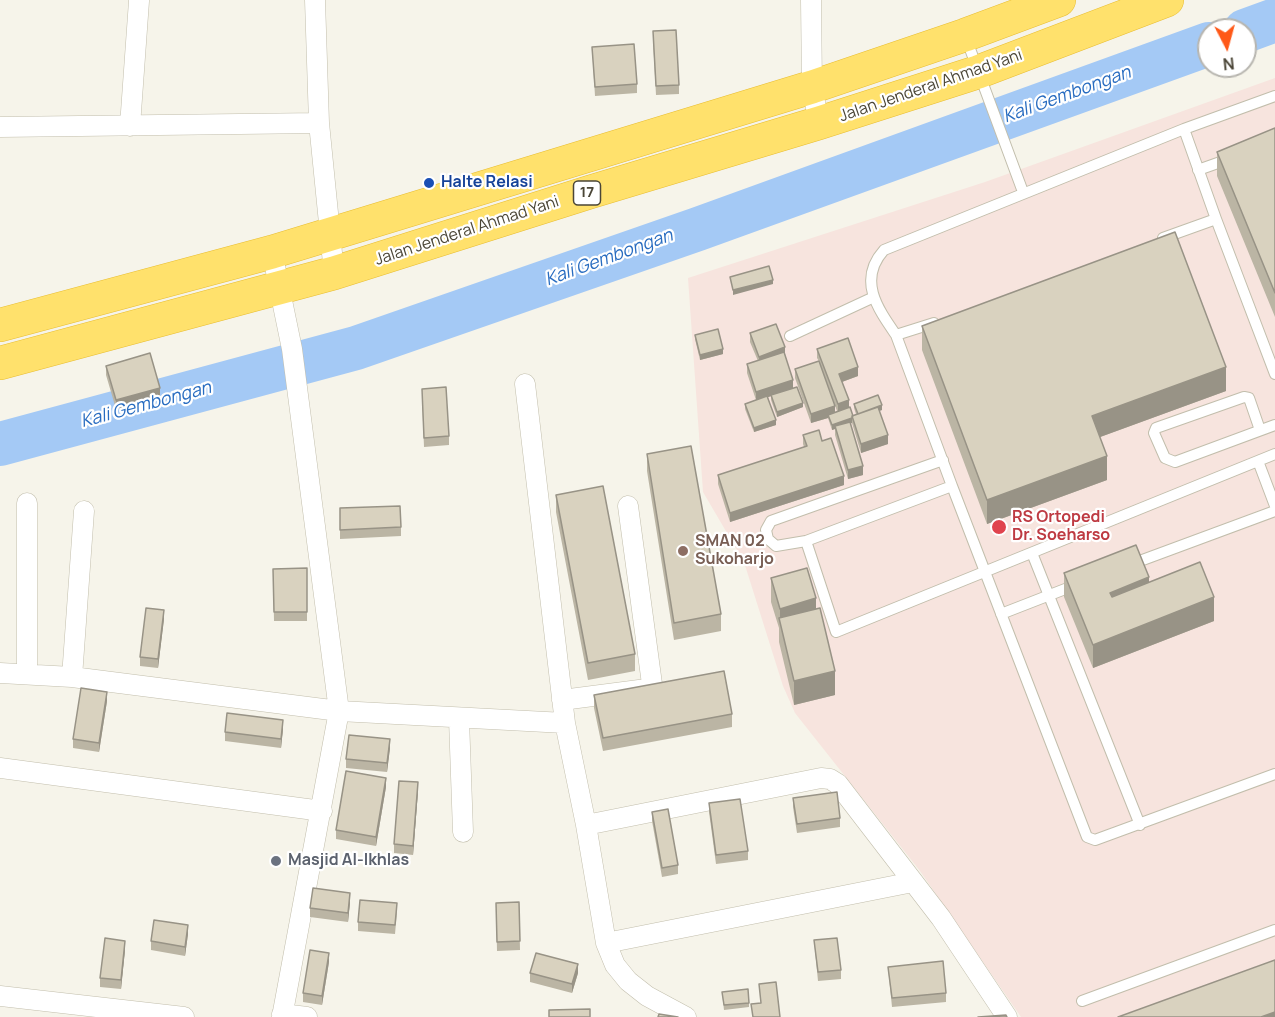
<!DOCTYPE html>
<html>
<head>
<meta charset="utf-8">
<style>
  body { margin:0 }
  #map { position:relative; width:1275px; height:1017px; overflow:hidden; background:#f6f4ea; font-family:Manrope,sans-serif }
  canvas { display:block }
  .north { position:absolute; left:1197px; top:18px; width:60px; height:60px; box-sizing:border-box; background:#fff; border:2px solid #b7b5af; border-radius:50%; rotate:174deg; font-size:16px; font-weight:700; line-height:24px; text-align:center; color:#4b4637 }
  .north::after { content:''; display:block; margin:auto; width:21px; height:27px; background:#ff5918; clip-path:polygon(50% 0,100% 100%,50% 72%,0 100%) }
</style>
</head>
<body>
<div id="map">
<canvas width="1275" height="1017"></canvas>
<div class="north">N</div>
</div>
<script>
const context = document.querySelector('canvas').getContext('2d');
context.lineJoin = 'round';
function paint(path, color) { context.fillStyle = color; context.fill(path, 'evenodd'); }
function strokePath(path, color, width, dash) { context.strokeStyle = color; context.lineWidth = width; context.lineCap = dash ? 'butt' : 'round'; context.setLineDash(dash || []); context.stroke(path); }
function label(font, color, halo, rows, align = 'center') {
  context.font = font + ' Manrope,sans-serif'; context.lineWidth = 4.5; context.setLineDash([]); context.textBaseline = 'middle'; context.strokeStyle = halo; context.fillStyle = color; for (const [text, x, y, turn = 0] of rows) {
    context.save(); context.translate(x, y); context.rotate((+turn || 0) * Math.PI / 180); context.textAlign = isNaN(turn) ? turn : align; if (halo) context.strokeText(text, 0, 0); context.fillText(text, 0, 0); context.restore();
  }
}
const medical = new Path2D(`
  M1275,78V1017H1021L920,871L795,713L783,686L744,562L703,492L688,278L985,182Z`);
const river = new Path2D(`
  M1245,31L1275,20
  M0,444L356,348L698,229L1209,44`);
const lane = new Path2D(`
  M966,38L1023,192
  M1275,96L1184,129L1216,219L1275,374
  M1198,170L1229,159
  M1163,238L1216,219
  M934,323L896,335L952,486
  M896,335C878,309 857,280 884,250L1184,129
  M790,336L874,297
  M1260,430L1249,398L1244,397L1156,428L1154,433L1165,458L1175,462L1275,425
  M943,460L771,521L766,530L768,539L776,546L806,541L952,486L1087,837L1095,840L1275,774
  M1258,461L1275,506
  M806,541L836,632L1275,454
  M1032,553L1140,825
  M1129,565L1275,511
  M1001,614L1078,584
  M1082,1001L1275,930`);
const street = new Path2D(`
  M315,0L319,123L334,273
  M811,0L812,87L819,123
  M130,126L139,1
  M0,127L319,123
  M272,252L292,349L339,711L282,1017
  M525,384L565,723L586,825L606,943L615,965L628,981L647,996L686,1017
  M0,673L72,677L339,711L565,723
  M27,674V503
  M72,677L84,511
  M562,700L647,689L652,684L628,506
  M459,719L463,832
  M0,768L322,811
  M586,825L821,778L830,779L838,784L941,918L1007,1017
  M606,943L913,882
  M0,996L184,1017
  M282,1014L307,1017`);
const highway = new Path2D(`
  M0,325L272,252L812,87L965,35L1059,0
  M0,363L334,273L590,192L819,123L978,72L1167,0`);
const wall = new Path2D(`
  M653,40L679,85V94L656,95Z
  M592,47L637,84V93L595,96Z
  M1275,128V317L1217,176V152Z
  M922,326L1226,391L1100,437L1107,480L987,524L922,350Z
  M750,333L785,354L793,388L803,407L777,417L771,400V396L768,397L776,425L754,432L745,409V404L756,400L747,373V364L758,361L750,342Z
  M695,335L723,354L700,360L695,339Z
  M817,349L858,376L842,382L849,407L853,416L856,414L854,408V404L882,410L879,411L888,444L861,453L852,423H850L863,475L848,479L835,435V429L832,430L828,418L811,423L795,378V369L819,361L817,358ZM826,380L837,411L835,412Z
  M106,366L160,397L116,409L106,375Z
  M422,398L449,436V445L424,447Z
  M803,435L822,441L844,485L730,522L718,484V475L804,447L803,444Z
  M647,454L721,614V631L674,640L647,471Z
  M556,495L635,654V671L588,680L556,512Z
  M340,508L401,527V536L340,539Z
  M307,568V621H274L273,569Z
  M1064,573L1149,582L1214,621L1093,668L1064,597Z
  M771,578L816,609L835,695L794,705L779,642V628L771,602Z
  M164,619L158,668L140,666V657Z
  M594,695L732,714V727L603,751L594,708Z
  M107,701L99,752L73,748V739Z
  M283,729L281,748L225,741V732Z
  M390,748L387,772L346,768V759Z
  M386,787L376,846L336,839V830Z
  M418,791L413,855L394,853V844Z
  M793,798L840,818V827L797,833L793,807Z
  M709,803L748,851V860L716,864L709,812Z
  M652,812L678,865V874L662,877L652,821Z
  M350,902L348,922L310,917V908Z
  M519,902L520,950L497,951L496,903Z
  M397,912L395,934L358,931V922Z
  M188,934L185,956L151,950V941Z
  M814,940L841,970V979L818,981Z
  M125,950L121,989L100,987V978Z
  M329,962L322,1005L303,1002V993Z
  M888,967L946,993V1002L892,1007Z
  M530,973H578L572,993L530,982Z
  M722,992L749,1003V1007L724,1010Z`);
const shadedWall = new Path2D(`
  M773,280V284L733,295V290Z
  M785,347V356L759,366V357Z
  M723,349V354L700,360V355Z
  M858,367V376L839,383V374Z
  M1226,367V391L1092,440V416Z
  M793,380V389L756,401V392Z
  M160,388V397L116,409V400Z
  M849,400V409L838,413V404Z
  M803,403V407L777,417V412Z
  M882,405V410L858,418V414Z
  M835,406V415H828V418L811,423V414Z
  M852,418V423L835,429V426V429L832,430V425Z
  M776,420V425L754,432V428Z
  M888,435V444L861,453V444Z
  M1107,456V480L987,524V500Z
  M863,466V475L848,479V470Z
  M844,476V485L730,522V513Z
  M1149,577V601L1110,616V593Z
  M1214,597V621L1093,668V645Z
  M816,598V622L780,624V609Z
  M164,610V619L158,668V659Z
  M835,671V695L794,705V681Z
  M107,692V701L99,752V743Z
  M283,720V729L281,748V739Z
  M390,739V748L387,772V763Z
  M386,778V787L376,846V837Z
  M418,782V791L413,855V846Z
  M350,893V902L348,922V913Z
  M188,925V934L185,956V947Z
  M125,941V950L121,989V980Z
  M329,953V962L322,1005V996Z
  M578,964V973L572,993V984Z
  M1275,1012V1017H1261Z`);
const building = new Path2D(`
  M676,30L679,85L656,86L653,31Z
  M634,44L637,84L595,87L592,47Z
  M1275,128V293L1217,152Z
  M1175,232L1226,367L1092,416L1107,456L987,500L922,326Z
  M769,266L773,280L733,290L730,277Z
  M776,324L785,347L759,357L750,333Z
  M718,329L723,349L700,355L695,335Z
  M848,338L858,367L839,374L849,400L838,404L817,349Z
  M784,352L793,380L756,392L747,364Z
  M150,353L160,388L116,400L106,366Z
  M819,361L835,406L811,414L795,369Z
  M446,387L449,436L424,438L422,389Z
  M797,387L803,403L777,412L771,395Z
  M878,395L882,405L858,414L854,404Z
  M767,396L776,420L754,428L745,404Z
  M850,407L853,416H852V418L832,425L828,415Z
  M878,407L888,435L861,444L852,416Z
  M850,422L863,466L848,470L835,426Z
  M819,430L822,441L831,438L844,476L730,513L718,475L807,446L803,435Z
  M691,446L721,614L674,623L647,454Z
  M603,486L635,654L588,663L556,495Z
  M400,506L401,527L340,530V508Z
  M1136,545L1149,577L1110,593L1112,597L1200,562L1214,597L1093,645L1064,573Z
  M307,568V612H274L273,569Z
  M807,568L816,598L780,609L771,578Z
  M146,608L164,610L158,659L140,657Z
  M820,608L835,671L794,681L779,618Z
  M724,671L732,714L603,738L594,695Z
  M81,688L107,692L99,743L73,739Z
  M227,713L283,720L281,739L225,732Z
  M349,735L390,739L387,763L346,759Z
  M346,771L386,778L376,837L336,830Z
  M399,781L418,782L413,846L394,844Z
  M837,792L840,818L797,824L793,798Z
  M740,799L748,851L716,855L709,803Z
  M668,809L678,865L662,868L652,812Z
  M313,888L350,893L348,913L310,908Z
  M360,900L397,903L395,925L358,922Z
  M519,902L520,941L497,942L496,903Z
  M154,920L188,925L185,947L151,941Z
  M105,938L125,941L121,980L100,978Z
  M837,938L841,970L818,972L814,940Z
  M310,950L329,953L322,996L303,993Z
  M536,953L578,964L572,984L530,973Z
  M1275,960V1012L1261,1017H1118Z
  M943,961L946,993L892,998L888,967Z
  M776,982L780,1017H753L751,1004L761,1003L759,984Z
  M748,989L749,1003L724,1005L722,992Z
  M590,1009V1017H549V1010Z
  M659,1014L678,1017H658Z
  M1006,1015L1007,1017H978Z`);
const markers = [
  [429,183,6,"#1a4fb4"],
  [999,527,8,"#e0444e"],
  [683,551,6,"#8d6e63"],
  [276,861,6,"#6b7280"]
];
const shields = [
  [587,193,27]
];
const shieldNames = [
  ["17",587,193]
];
const streetNames = [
  ["Jalan Jenderal Ahmad Yani",931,86,-19],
  ["Jalan Jenderal Ahmad Yani",467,231,-18]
];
const transitNames = [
  ["Halte Relasi",441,183]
];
const healthNames = [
  ["RS Ortopedi",1012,518],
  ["Dr. Soeharso",1012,536]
];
const educationNames = [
  ["SMAN 02",695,542],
  ["Sukoharjo",695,560]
];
const worshipNames = [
  ["Masjid Al-Ikhlas",288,861]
];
const waterNames = [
  ["Kali Gembongan",1067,95,-20],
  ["Kali Gembongan",609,258,-20],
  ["Kali Gembongan",146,405,-15]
];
paint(medical, '#f7e4de');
strokePath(river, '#a4c9f5', 44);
strokePath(lane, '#c2beac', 12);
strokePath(street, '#c2beac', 21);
strokePath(highway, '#e8bd32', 34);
strokePath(lane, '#fff', 10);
strokePath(street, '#fff', 20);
strokePath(highway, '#ffe16c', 33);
paint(wall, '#bbb5a4');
paint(shadedWall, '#989386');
paint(building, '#d9d2bf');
strokePath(building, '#989386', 1.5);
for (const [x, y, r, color] of markers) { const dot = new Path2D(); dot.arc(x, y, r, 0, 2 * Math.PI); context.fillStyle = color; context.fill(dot); strokePath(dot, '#fff', 2); }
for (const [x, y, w] of shields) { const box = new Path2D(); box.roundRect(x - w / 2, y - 12, w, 24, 4.5); context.fillStyle = '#fff'; context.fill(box); strokePath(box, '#4b4637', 1.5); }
label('bold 15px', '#4b4637', null, shieldNames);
label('16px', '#4b4637', '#fff', streetNames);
label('bold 16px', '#164399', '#fff', transitNames, 'left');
label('bold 16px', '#be3a42', '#fff', healthNames, 'left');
label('bold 16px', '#785e54', '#fff', educationNames, 'left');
label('bold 16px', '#5b616d', '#fff', worshipNames, 'left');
label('italic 18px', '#286cc0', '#fff', waterNames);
</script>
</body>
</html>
